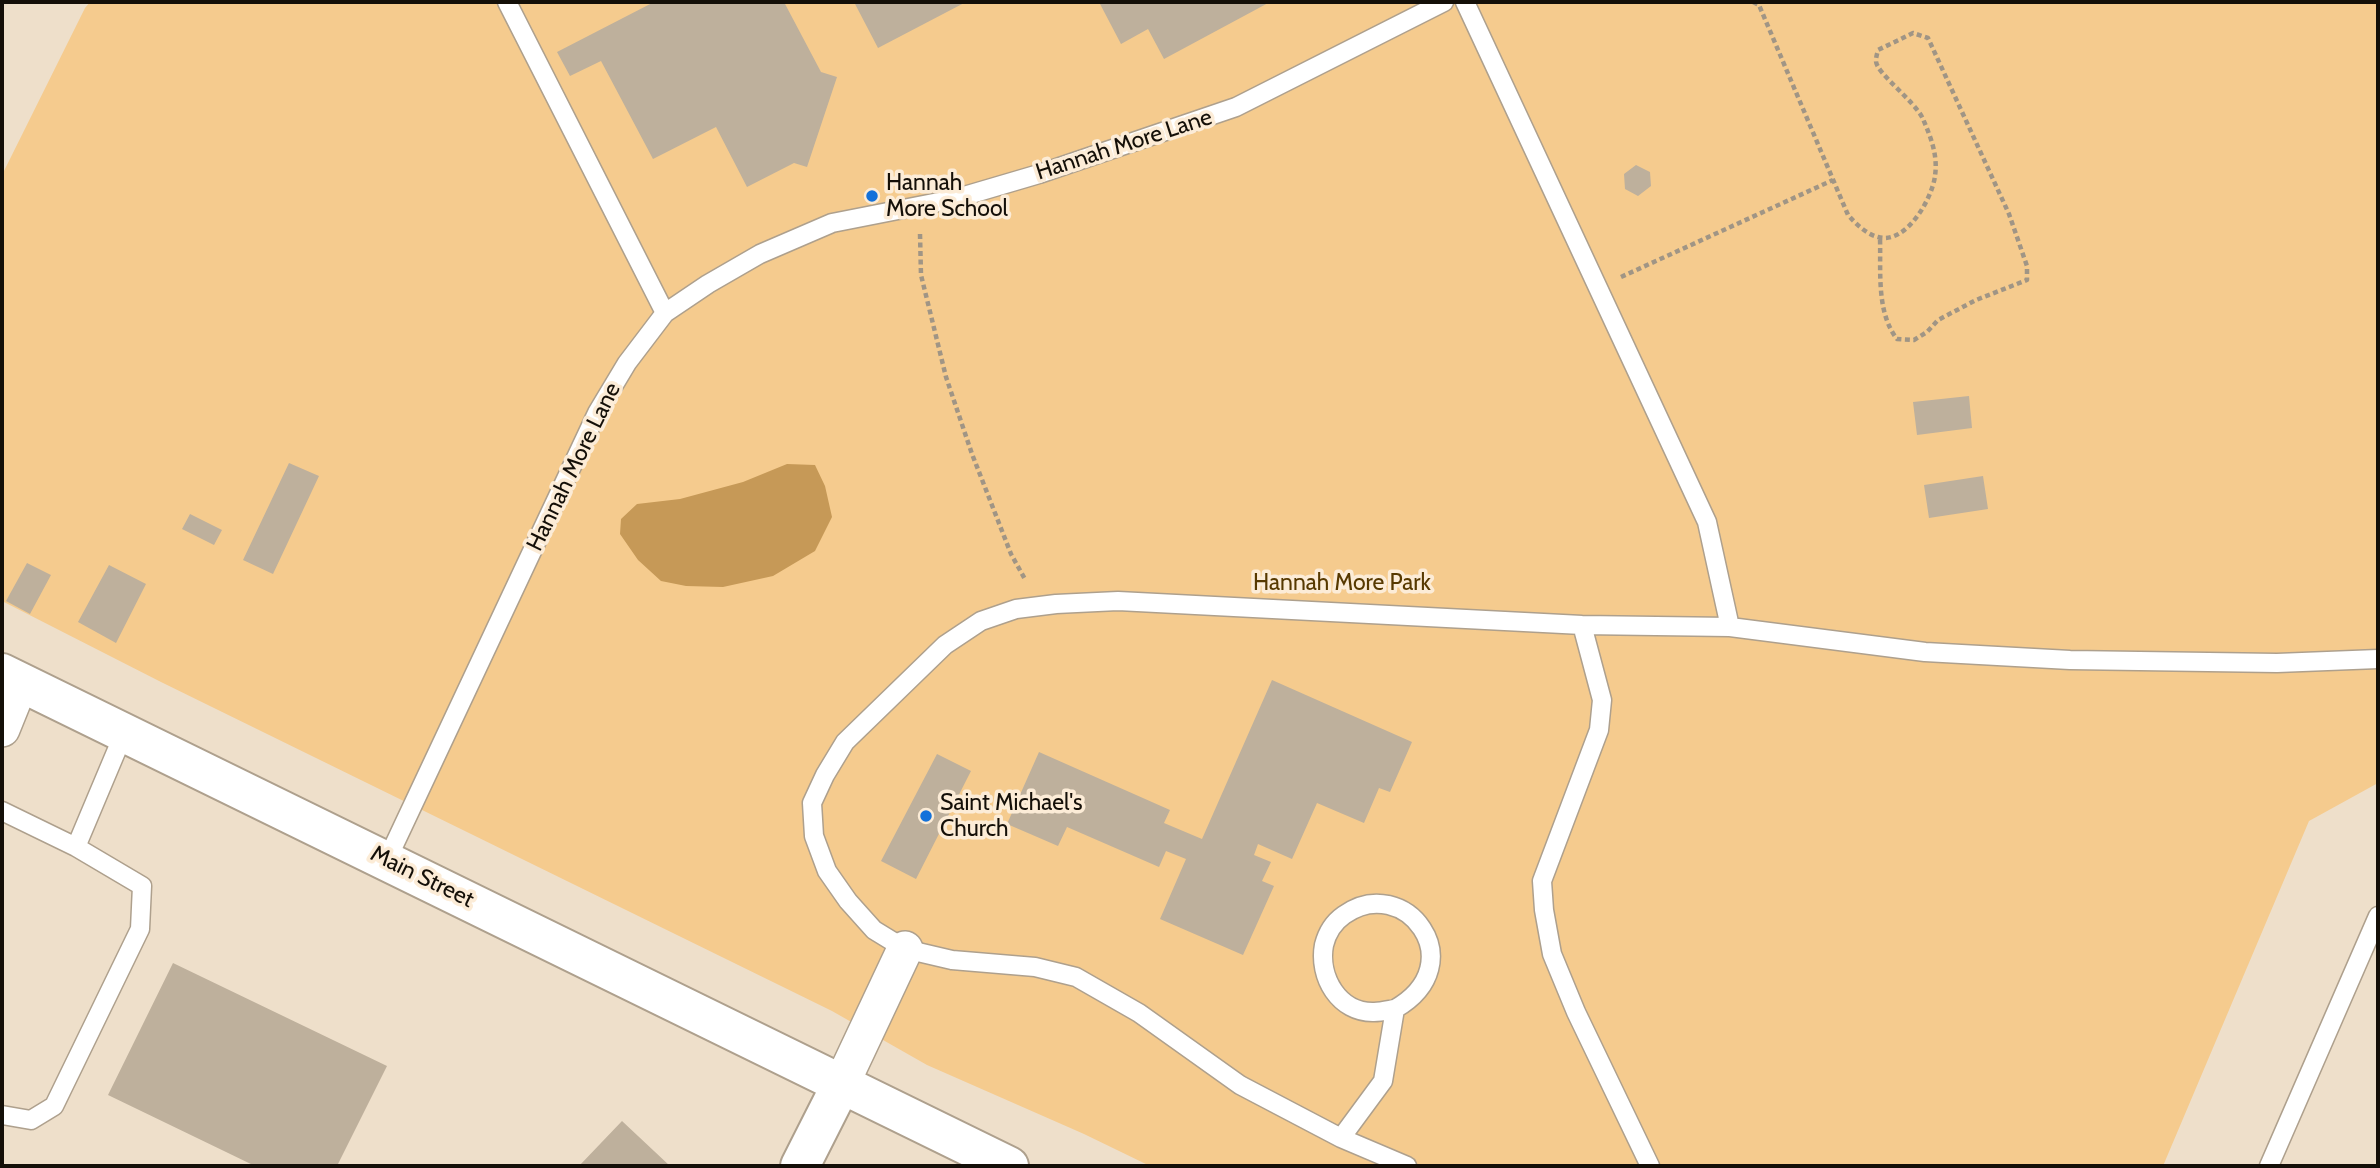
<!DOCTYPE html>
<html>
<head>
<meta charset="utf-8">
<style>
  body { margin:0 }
  #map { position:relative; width:2380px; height:1168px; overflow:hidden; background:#eedfca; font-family:Cabin,sans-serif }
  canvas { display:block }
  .frame { position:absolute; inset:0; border:4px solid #140f08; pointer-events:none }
</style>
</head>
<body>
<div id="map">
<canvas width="2380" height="1168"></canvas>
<div class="frame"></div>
</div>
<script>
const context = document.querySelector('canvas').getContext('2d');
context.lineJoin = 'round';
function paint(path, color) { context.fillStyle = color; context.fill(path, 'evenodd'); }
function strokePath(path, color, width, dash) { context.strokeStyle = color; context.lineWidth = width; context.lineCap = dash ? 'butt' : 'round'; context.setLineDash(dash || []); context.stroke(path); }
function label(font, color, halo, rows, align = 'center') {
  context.font = font + ' Cabin,sans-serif'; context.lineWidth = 7; context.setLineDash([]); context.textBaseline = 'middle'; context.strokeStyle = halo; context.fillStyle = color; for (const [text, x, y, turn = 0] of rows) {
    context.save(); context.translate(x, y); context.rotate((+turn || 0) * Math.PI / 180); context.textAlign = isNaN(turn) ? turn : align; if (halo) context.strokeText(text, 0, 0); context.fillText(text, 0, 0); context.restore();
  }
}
const green = new Path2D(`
  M90,2H2378V783L2309,821L2163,1166H1150L1084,1134L927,1065L832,1011L161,682L2,601V175L85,8Z`);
const water = new Path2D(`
  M787,464L815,465L825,486L832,517L815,551L773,576L723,587L686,586L661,581L638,560L620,534L621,519L637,504L680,499L743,482Z`);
const building = new Path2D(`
  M654,2H784L821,72L837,77L807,167L794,163L747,187L716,127L653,159L601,61L570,76L557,52Z
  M854,2H966L878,48Z
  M1099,2H1270L1164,59L1148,29L1121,44Z
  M1636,165L1650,172L1651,186L1638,196L1625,189L1624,174Z
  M1969,396L1972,428L1917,435L1913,402Z
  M289,463L319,476L273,574L243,560Z
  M1983,476L1988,509L1929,518L1924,485Z
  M190,514L222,530L214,545L182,529Z
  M27,563L51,575L30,614L6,601Z
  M109,565L146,584L116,643L78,622Z
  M1272,680L1412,742L1390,792L1379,788L1364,823L1317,803L1292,859L1258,844L1254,855L1271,862L1262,881L1274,886L1243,955L1160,919L1186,859L1166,851L1159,867L1067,827L1058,846L1007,824L1039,752L1170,810L1164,823L1202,839Z
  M937,754L971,771L916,879L881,861Z
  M173,963L387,1066L337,1166H255L108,1095Z
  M622,1121L670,1166H579Z`);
const path = new Path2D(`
  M1753,2L1759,5L1848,215C1856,224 1866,234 1878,237C1906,245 1932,199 1935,176C1938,155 1931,138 1923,119C1915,101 1876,73 1876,61C1876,57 1877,54 1878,50L1913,33L1928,38L2009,214L2027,266V280L1976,300L1938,320L1927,332L1914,340L1897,339C1876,312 1881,271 1880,238
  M920,234L921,275L946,377L972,454L1011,554L1026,581
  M1621,277L1833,180`);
const service = new Path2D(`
  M507,2L665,313
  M1465,2L1707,522L1730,627
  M1582,625L1602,700L1599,730L1542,881L1544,910L1552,954L1576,1012L1650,1166
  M2,811L76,847
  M387,860L597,413L627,363L665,313L708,284L760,254L832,223L954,199L1039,174L1236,107L1444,2
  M2,1115L31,1120L54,1106L140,929L142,886L76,847L124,733
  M1341,1138L1383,1081L1395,1009C1475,963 1404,872 1344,915C1334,922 1327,933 1324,945C1318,977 1339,1013 1374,1012C1381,1012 1389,1010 1395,1009
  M1407,1166L1341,1138L1240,1085L1139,1013L1076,977L1035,967L952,960L905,949L874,930L848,901L827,871L814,836L812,803L825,775L845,742L945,645L981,621L1016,609L1056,604L1118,601L1582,625L1730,627L1925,652L2070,660L2277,663L2378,659
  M2269,1166L2378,916`);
const minor = new Path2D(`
  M2,729L21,682
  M841,1085L905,949`);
const tertiary = new Path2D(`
  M800,1166L841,1085`);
const primary = new Path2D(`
  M2,673L1009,1166`);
const markers = [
  [872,196,7,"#1371da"],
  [926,816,7,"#1371da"]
];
const streetNames = [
  ["Hannah More Lane",1124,145,-18],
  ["Hannah More Lane",574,467,-64],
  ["Main Street",422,877,26]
];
const poiNames = [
  ["Hannah",886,183],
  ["More School",886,209],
  ["Saint Michael's",940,803],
  ["Church",940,829]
];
const parkNames = [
  ["Hannah More Park",1342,583]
];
paint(green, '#f5cb8e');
paint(water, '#c69957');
paint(building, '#beb09c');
strokePath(service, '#aea08d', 21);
strokePath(minor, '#aea08d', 38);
strokePath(tertiary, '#aea08d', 42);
strokePath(primary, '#aea08d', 42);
strokePath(path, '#a09585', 4.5, [5, 3.5]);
strokePath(service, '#fff', 18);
strokePath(minor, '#fff', 35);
strokePath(tertiary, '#fff', 38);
strokePath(primary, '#fff', 38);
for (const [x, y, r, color] of markers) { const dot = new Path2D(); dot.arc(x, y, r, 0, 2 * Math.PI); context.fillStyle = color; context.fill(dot); strokePath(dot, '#fcecd7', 2.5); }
label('23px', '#140f08', '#fcecd7', streetNames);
label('23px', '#140f08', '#fcecd7', poiNames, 'left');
label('23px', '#573900', '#fcecd7', parkNames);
</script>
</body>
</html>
